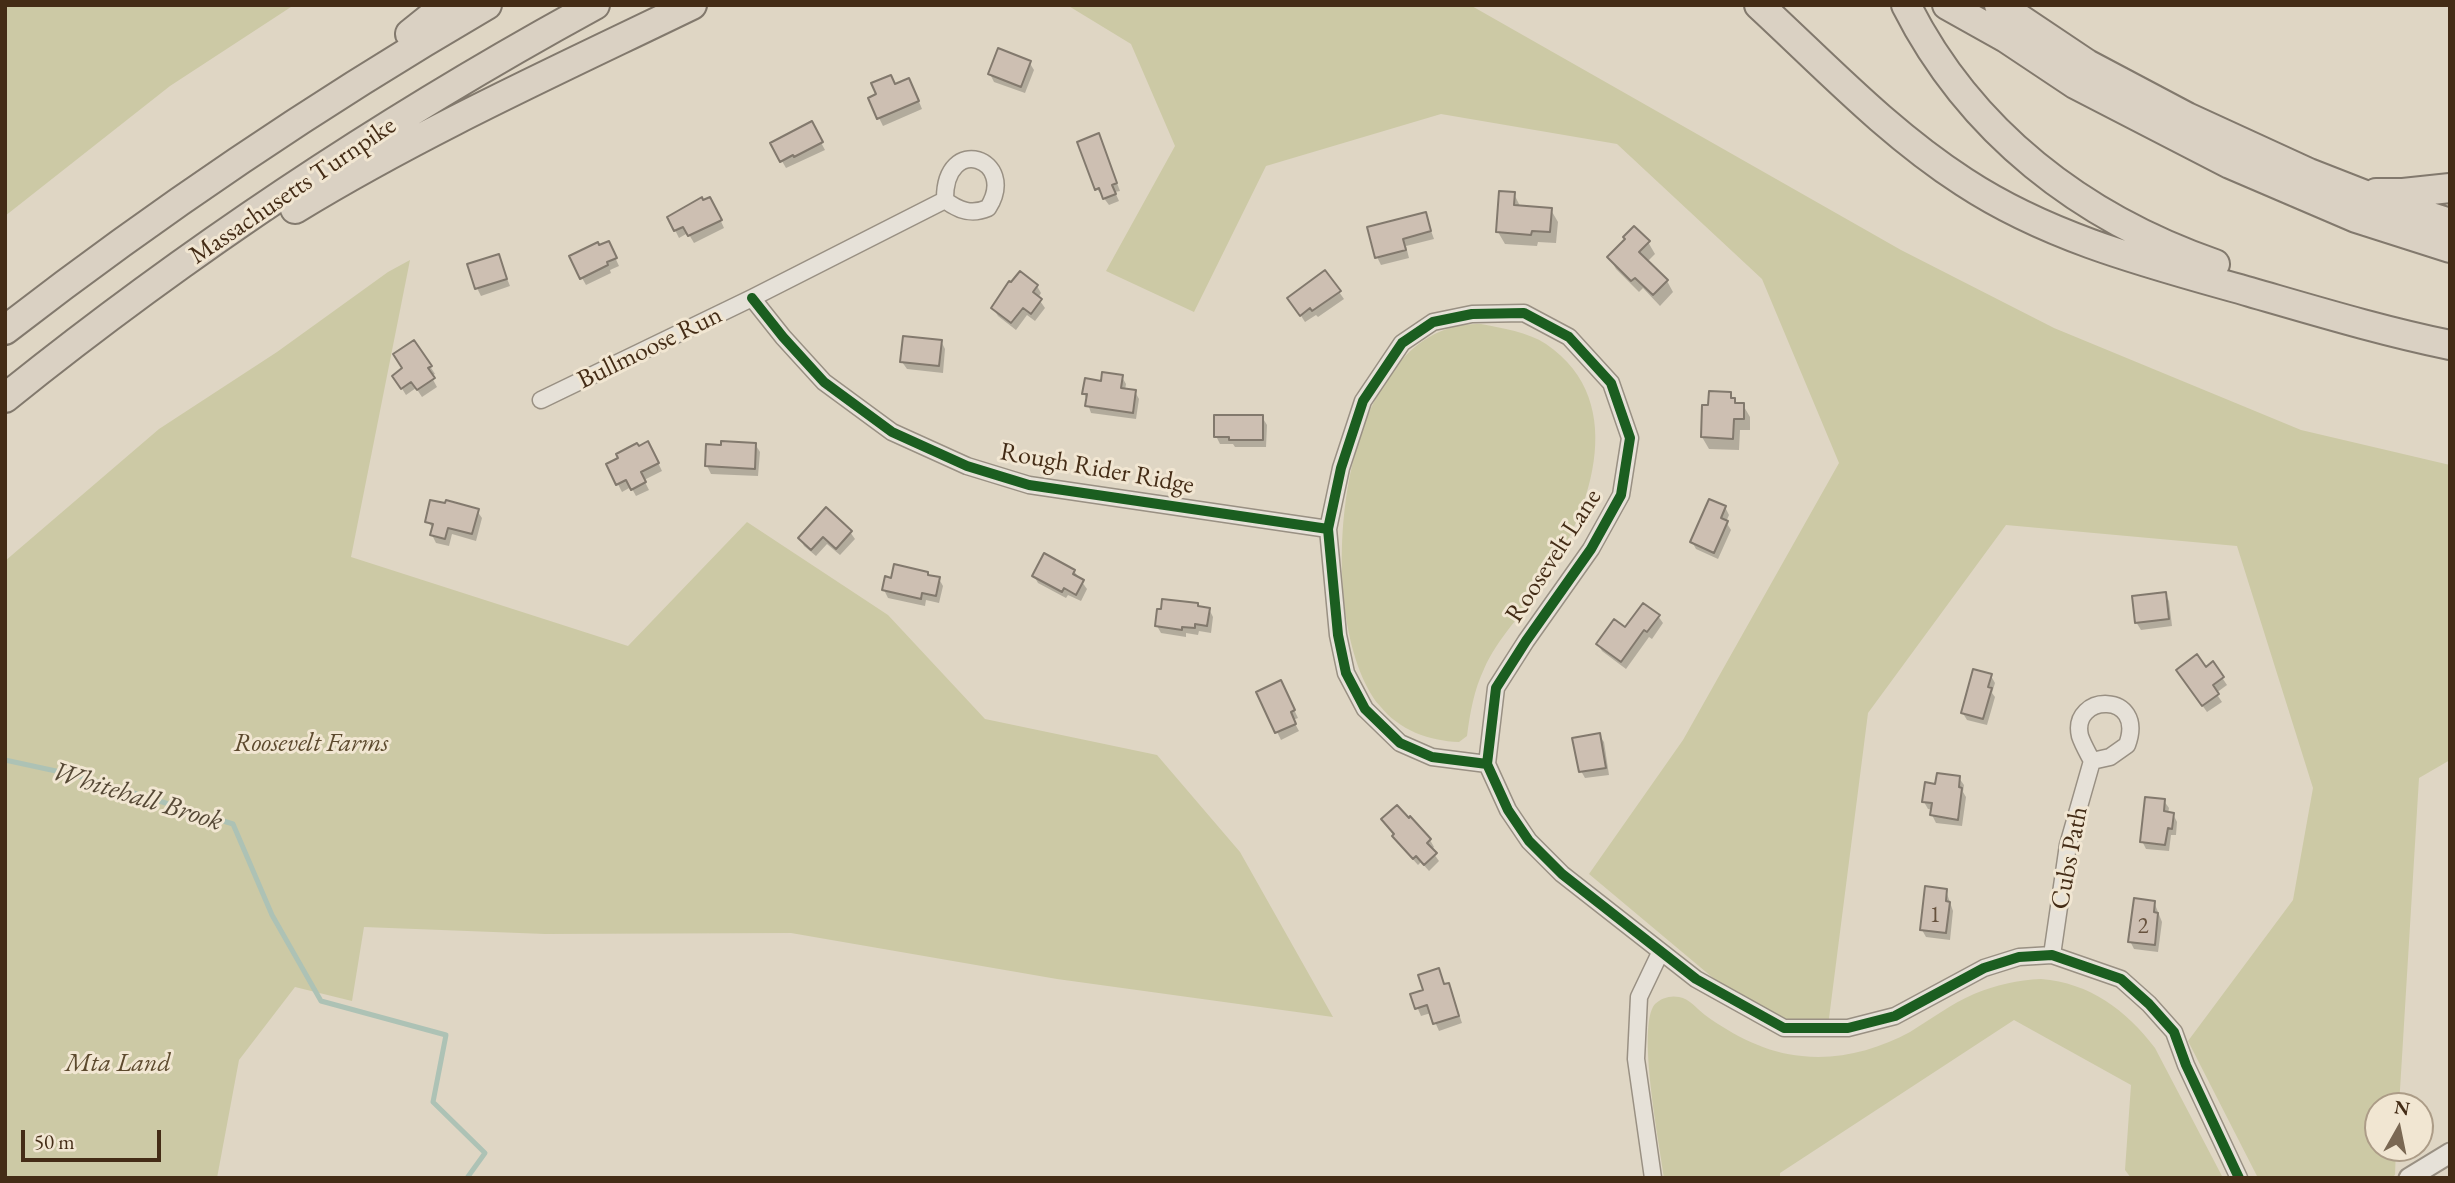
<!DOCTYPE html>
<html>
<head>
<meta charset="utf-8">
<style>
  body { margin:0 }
  #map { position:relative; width:2455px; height:1183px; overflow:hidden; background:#dfd6c4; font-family:"EB Garamond",serif }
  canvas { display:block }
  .frame { position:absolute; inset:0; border:7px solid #442c16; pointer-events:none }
  .north { position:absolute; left:2364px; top:1092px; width:70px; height:70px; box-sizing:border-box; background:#f1e6d2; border:2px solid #ac9c87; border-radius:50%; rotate:9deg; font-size:19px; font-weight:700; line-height:28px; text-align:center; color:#442c16 }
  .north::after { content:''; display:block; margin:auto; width:24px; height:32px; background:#7a6853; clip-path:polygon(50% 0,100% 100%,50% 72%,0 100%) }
  .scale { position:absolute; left:21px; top:1130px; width:140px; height:32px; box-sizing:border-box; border:4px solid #442c16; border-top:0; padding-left:9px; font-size:21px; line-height:24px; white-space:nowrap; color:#442c16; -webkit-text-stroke:5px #f1e6d2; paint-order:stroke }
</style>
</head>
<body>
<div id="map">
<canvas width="2455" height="1183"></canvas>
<div class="frame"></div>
<div class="north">N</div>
<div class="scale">50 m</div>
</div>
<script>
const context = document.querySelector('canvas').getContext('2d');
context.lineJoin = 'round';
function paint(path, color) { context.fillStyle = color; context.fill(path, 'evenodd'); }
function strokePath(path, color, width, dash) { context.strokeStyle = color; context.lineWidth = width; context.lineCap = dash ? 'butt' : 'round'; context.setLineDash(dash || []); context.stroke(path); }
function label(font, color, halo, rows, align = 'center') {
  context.font = font + ' "EB Garamond",serif'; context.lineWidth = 6; context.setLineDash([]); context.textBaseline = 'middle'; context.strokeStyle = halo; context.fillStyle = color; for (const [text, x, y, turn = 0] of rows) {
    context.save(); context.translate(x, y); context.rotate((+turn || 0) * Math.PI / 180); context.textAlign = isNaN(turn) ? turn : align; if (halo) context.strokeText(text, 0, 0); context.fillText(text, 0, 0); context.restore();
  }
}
const green = new Path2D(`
  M5,5H294L170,86L5,216Z
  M1067,5H1470L1901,250L2054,328L2301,430L2450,465V760L2419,778L2399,1106H2378V1148H2396L2395,1175L2391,1178H2258L2188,1041L2293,900L2313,788L2237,546L2006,525L1868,713L1828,1026L1797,1024L1783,1019L1731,993L1589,874L1683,740L1839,463L1762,279L1617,144L1441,114L1266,166L1194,312L1106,271L1175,146L1131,44Z
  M410,260L351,557L628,646L747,522L888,615L985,719L1157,755L1240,852L1333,1017L1057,979L791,933L545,934L364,927L352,1001L295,987L239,1060L217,1178H5V561L159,429L277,352L388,272Z
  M1481,324C1502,328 1528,332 1546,344C1633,403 1588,517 1541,587C1522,615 1498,637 1484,669C1474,690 1470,713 1467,736L1459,742C1429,741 1399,730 1380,706C1309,620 1335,319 1481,324Z
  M2041,979C2090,983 2126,1010 2155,1048L2223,1178H2131L2125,1170L2131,1085L2014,1020L1780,1173V1178H1664C1660,1146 1636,1026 1655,1004C1661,998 1671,995 1679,997C1690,999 1697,1009 1705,1015C1734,1036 1767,1053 1802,1056C1839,1060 1877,1050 1910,1032C1931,1019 1951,1004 1974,994C1996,985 2018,980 2041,979Z`);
const shadow = new Path2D(`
  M1029,62L1034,70L1025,93L994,82L990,74Z
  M895,86L913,87L922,109L883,126L879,118Z
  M811,124L825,150L786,168L772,144Z
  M1102,143L1120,191L1115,192L1119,201L1109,205L1097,189Z
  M1514,194L1521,208L1551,210L1558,222L1556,243L1538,242L1537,246L1505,244L1498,232Z
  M714,206L724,228L694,243L688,233L679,238L675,230Z
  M1425,214L1434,239L1406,246L1409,258L1381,265L1377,257Z
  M1648,242L1655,254L1647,262L1667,281L1673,292L1660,306L1643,288L1639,292L1616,269L1609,257Z
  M599,248L612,251L619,266L610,270L611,273L586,285L582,278Z
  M498,256L510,286L481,296L477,288Z
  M1037,286L1041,293L1038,298L1045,308L1035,321L1027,315L1016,330L998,316L993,308Z
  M1339,292L1344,299L1318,317L1316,315L1305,322L1294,305Z
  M941,341L945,349L943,373L907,369L902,362Z
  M414,342L435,374L431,376L437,387L422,397L416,388L406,395L394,376L404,369Z
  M1122,377L1126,384L1125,390L1135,392L1139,399L1136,419L1091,413L1084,393L1103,383Z
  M1730,394L1737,404L1743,405L1750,417V430H1740L1739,450L1709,449L1702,437L1710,407Z
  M1262,417L1267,425L1266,447H1235L1233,444H1220L1216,436Z
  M755,444L760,452L758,476L711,474L707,466Z
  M652,450L662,471L644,480L649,490L636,496L631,487L622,492L608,465Z
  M1725,507L1729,515L1726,522L1731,530L1718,559L1696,549L1692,542Z
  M477,511L482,518L476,541L452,534L449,546L436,543L432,535L434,529L427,521Z
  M850,532L855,539L840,555L827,544L816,556L804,546L800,538Z
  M1074,571L1087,589L1081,601L1068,595L1066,598L1038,583L1034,576Z
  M929,577L939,579L943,586L939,603L926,600L925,606L888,598L884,590Z
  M2165,594L2169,601L2172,626L2141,630L2136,622Z
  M1199,608L1209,609L1213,617L1211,633L1199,631L1198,635L1186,633V637L1161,633L1157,626Z
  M1658,616L1663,623L1652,639L1649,637L1626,669L1602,651L1598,644L1626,629Z
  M2213,664L2227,685L2216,693L2222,702L2207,712L2182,677L2205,669Z
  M1991,676L1995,683L1992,693L1995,697L1987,725L1967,720L1962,712Z
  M1284,689L1298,718L1293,720L1299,731L1281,740L1258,693Z
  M1599,735L1604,742L1609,775L1585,778L1581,771Z
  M1959,778L1964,785L1963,792L1966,797L1962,826L1936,823L1932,815L1933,810L1928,809L1924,802L1937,786Z
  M2164,801L2169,808L2168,814H2173L2177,822L2176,835H2171L2169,851L2146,849L2142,841Z
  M1384,820L1430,840L1434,847L1431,850L1439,861L1429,871L1421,862L1418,865L1398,843Z
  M1946,891L1953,911L1950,940L1926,937L1922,930Z
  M2154,902L2162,922L2158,952L2134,949L2130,941Z
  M1438,971L1445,986L1448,985L1452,993L1462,1023L1439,1031L1431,1013L1421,1016L1412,995L1425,991Z`);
const stream = new Path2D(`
  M5,760L79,776L233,824L272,915L321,1001L446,1035L433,1102L485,1153L467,1178`);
const building = new Path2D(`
  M998,48L1031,61L1021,87L988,74Z
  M891,75L895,84L909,78L919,101L877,119L868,98L876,94L871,83Z
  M812,121L823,142L794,157L793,155L780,162L770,143Z
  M1099,133L1117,183L1112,185L1116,194L1103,199L1099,188L1095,190L1077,142Z
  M1499,191L1515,192L1514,205L1552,208L1550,232L1532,231L1531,235L1496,232Z
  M702,197L703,200L710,197L722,220L688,236L683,227L674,231L667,217Z
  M1426,212L1431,231L1403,239L1406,250L1375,258L1367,227Z
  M1634,226L1650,241L1639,252L1668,280L1653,295L1635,278L1631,281L1607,257L1625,239L1623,237Z
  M609,241L617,258L607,262L608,265L580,279L569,256L598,242L599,245Z
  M499,254L507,279L475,289L467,264Z
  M1325,270L1341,291L1312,311L1310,308L1300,316L1287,298Z
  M1020,271L1038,285L1033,292L1042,299L1031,314L1023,308L1011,323L991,308L1009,281L1011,282Z
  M903,336L942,340L939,366L900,362Z
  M414,340L432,366L428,368L435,378L417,390L411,382L401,389L392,376L402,368L393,354Z
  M1102,372L1123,375L1121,388L1136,390L1133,413L1085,406L1087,394H1082L1085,378L1101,381Z
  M1709,391L1731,392V398H1735V403H1744V419H1734L1733,439L1701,437L1702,405H1708Z
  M1214,415H1263V440H1229V437H1214Z
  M648,441L659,463L641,472L646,482L631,490L626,480L616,485L606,464L618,458L616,454L637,443L639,446Z
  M721,441L756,443L755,469L705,466L706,444L721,445Z
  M1709,499L1726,506L1721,518L1728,521L1714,553L1690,542Z
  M430,500L445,503L446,500L479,509L472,534L448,528L445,539L430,535L433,524L425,522Z
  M826,507L852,531L836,549L823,537L811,550L798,538Z
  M1044,553L1075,570L1073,574L1084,580L1076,595L1064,588L1062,592L1032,576Z
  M894,564L928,572V575L940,577L936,596L922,593L921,599L882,590L885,576L891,578Z
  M2166,592L2169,619L2135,623L2132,596Z
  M1162,599L1198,603V606L1210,608L1207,626L1195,624V628L1182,627V630L1155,626L1157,609H1161Z
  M1643,603L1660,615L1647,632L1644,630L1621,662L1596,644L1614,619L1625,627Z
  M2197,654L2206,667L2213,661L2224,677L2213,685L2219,694L2202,706L2176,670Z
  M1973,669L1992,674L1988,687L1992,688L1983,719L1961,713Z
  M1281,680L1295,710L1291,712L1296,724L1275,733L1256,692Z
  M1600,733L1606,768L1579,772L1572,738Z
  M1937,773L1960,776L1959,787L1962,788L1958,820L1930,815L1932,803L1922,802L1925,782L1935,784Z
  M2145,797L2165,799L2164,811L2174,813L2172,829L2168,828L2165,845L2140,842Z
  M1397,805L1409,818L1410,816L1431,839L1427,843L1437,853L1424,865L1416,856L1413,859L1392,836L1394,834L1381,819Z
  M1925,886L1947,889L1946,901L1950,902L1946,933L1920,930Z
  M2134,898L2155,901L2154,912L2158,913L2155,945L2128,942Z
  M1439,968L1444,984L1449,983L1459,1016L1433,1024L1427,1005L1415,1009L1410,994L1423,990L1418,975Z`);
const minor = new Path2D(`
  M752,298L783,337L824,382L892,432L967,466L1029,485L1328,529
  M1524,313L1569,337L1611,383L1630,438L1621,495L1591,549L1526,641L1496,688L1487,764L1432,757L1400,743L1365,709L1346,673L1338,635L1328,529L1341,468L1363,401L1402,343L1433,322L1472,314Z
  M541,400L752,298L945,200C944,132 1019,159 988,208C972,215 959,211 945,200
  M1487,764L1508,810L1529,841L1562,874L1696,979L1784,1028H1848L1895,1016L1984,968L2019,957L2052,955L2121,979L2149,1004L2174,1032L2186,1065L2239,1178
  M2052,955L2068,845L2092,761C2088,753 2083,745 2080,736C2070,693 2147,691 2127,745L2110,757L2092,761
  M1653,1178L1636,1059L1639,997L1660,953`);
const tertiary = new Path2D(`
  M2409,1178L2450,1153`);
const motorway = new Path2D(`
  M1759,5C1825,66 1888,133 1964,182C2051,239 2151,264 2250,292C2316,311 2382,331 2450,345
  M1906,5C1970,132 2082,218 2215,264
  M1947,5L2006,38L2075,84L2230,164L2356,218L2450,248
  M1999,5L2087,64L2187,117L2309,173L2378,200L2450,223
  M410,34L446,5
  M2376,193H2403L2450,188
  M295,209C423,131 558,70 692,5
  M5,330C159,211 319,103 487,5
  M5,398C189,250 388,118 595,5`);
const cycleway = new Path2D(`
  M752,298L783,337L824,382L892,432L967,466L1029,485L1328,529
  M1524,313L1569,337L1611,383L1630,438L1621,495L1591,549L1526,641L1496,688L1487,764L1432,757L1400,743L1365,709L1346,673L1338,635L1328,529L1341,468L1363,401L1402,343L1433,322L1472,314Z
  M1487,764L1508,810L1529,841L1562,874L1696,979L1784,1028H1848L1895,1016L1984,968L2019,957L2052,955L2121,979L2149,1004L2174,1032L2186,1065L2239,1178`);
const numberNames = [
  ["1",1935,916],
  ["2",2143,927]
];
const streetNames = [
  ["Massachusetts Turnpike",293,191,-34],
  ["Bullmoose Run",650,348,-26],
  ["Rough Rider Ridge",1097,469,10],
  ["Roosevelt Lane",1554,556,-57],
  ["Cubs Path",2070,858,-79]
];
const parkNames = [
  ["Roosevelt Farms",311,744],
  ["Mta Land",118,1064]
];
const waterNames = [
  ["Whitehall Brook",137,797,17]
];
paint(green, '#ccc9a5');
paint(shadow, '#0003');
strokePath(stream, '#adc2b5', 5);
paint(building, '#cdbfb2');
strokePath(building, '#82796d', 2);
strokePath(minor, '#999083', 19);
strokePath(tertiary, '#999083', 23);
strokePath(motorway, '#82796d', 32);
strokePath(minor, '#e6e1d8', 16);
strokePath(tertiary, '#e6e1d8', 19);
strokePath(motorway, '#dad1c3', 28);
strokePath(cycleway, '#1b5e20', 10);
label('23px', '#67523e', null, numberNames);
label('26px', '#442c16', '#f1e6d2', streetNames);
label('italic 26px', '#5c492d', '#f1e6d2', parkNames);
label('italic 28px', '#554835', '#f1e6d2', waterNames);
</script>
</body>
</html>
